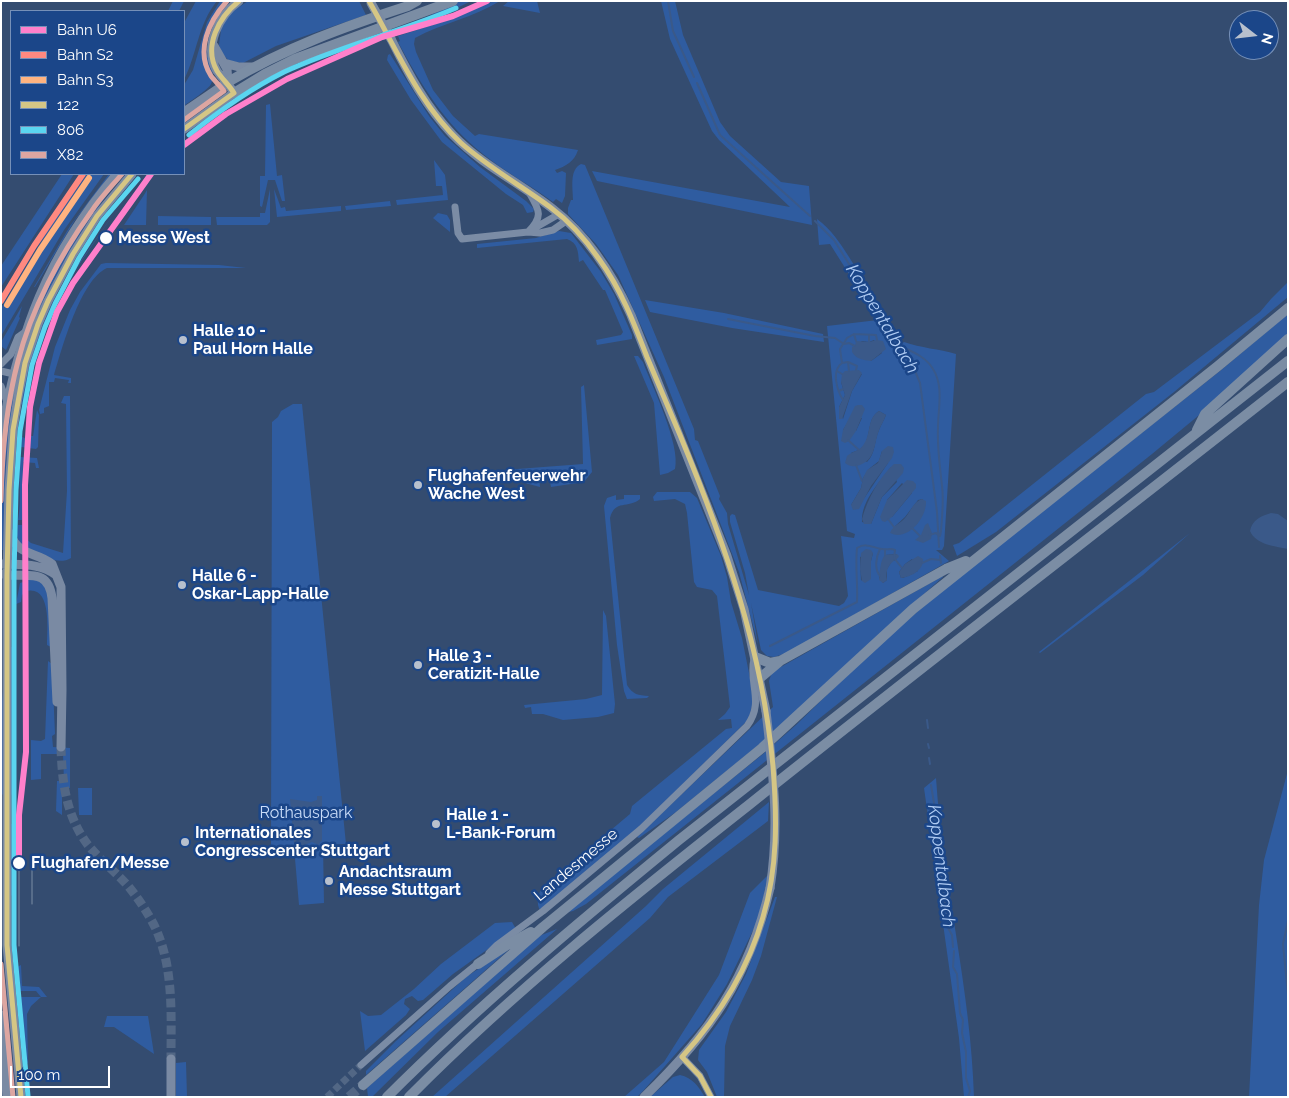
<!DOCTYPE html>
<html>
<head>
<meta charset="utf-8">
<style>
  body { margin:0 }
  #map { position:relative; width:1289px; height:1098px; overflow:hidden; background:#344c70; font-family:Raleway,sans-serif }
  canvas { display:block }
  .frame { position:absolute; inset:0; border:2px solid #fff; pointer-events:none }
  .legend { position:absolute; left:10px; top:10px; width:175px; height:165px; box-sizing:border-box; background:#1b4689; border:1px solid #7690b8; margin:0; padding:6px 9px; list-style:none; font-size:15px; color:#fff }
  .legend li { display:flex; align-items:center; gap:10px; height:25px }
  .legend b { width:25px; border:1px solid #7690b8 }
  .north { position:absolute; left:1229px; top:10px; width:50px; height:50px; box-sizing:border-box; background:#1b4689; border:1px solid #7690b8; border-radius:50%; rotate:106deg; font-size:14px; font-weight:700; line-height:20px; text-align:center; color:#fff }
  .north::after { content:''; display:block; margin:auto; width:18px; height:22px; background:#b8c0cd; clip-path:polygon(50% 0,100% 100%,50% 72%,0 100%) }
  .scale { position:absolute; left:10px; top:1066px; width:100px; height:22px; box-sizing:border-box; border:2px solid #fff; border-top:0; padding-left:6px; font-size:15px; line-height:18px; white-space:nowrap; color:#fff; -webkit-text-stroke:4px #1b4689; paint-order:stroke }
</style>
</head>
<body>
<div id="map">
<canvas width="1289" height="1098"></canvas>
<div class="frame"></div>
<ul class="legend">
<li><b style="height:6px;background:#ff80cb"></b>Bahn U6</li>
<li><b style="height:6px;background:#ff8980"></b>Bahn S2</li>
<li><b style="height:6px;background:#ffb380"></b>Bahn S3</li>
<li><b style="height:6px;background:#d5c685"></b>122</li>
<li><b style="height:6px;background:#5ad5f0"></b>806</li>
<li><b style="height:6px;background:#dda6a1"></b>X82</li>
</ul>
<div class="north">N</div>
<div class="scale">100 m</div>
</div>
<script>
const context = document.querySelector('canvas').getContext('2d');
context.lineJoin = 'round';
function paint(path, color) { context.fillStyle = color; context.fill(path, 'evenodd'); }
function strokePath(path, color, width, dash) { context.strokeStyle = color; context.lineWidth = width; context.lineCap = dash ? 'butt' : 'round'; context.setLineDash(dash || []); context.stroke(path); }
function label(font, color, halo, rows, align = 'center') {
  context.font = font + ' Raleway,sans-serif'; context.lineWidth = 5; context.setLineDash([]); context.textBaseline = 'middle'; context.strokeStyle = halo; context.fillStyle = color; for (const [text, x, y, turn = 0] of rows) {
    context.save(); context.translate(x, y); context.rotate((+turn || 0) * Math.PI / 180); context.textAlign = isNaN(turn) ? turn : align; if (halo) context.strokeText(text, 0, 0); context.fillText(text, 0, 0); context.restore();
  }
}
const green = new Path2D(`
  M173,1H184L179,11H168Z
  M196,1H217C198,24 197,54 184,80V23Z
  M220,1H229C214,16 202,35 208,57C210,66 216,75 211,84C208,90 190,101 184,106V85L193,70L207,22Z
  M248,1H359L366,15L276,46L243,63L229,61L221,52L219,45L221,30L225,21L233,11Z
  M459,1H471L459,7L429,16Z
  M492,1H500C473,18 442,23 415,38L414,44L416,52L433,90L453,116L475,136L479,134L578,150C574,162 566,166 555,170L557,173L562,171L566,173L565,196L562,203L556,199L553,202C530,185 505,172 483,154C445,124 421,85 398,42L400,41L398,36L448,20Z
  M509,1H537L540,13L503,6Z
  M661,1H675L683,35L720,122L730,136L781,182L809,186L812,225L597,181L592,171L790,207L719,140L712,131L670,39Z
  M390,54L429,116L445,136L480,167L526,201L534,209L533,212L527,213L523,205L506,194L442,142L411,100L387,60L388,55Z
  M270,104L277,176L282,175L285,201H282L275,180H268L262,207L260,206V176H265L266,105Z
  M434,160L445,175L448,200L397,205L396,200L443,195L442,186H436Z
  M581,164L585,165L694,429L695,440L698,441L720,496L719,499L727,513L728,524L749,595L745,573L730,522V516L732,514L735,515L758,590L839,606L844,603L848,596L841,536L854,538L855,534L847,531L827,326L878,320L830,244L819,245L817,219C831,229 840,243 849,257C867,285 882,314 902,340L899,346L904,342C921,348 939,349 956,354L944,546L942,550H936L949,561L787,653L774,657L767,656L761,650L751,603L758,645L739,572L664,377L618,275L596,244L568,214V208L571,200H573C573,188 569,170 581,164ZM874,340L882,353L871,361L855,346L862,341L869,342ZM862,374L852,391L843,419L839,407L845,395L841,382ZM879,411L886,415C884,420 881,425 879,430C874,441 876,453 867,462L851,453C853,452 856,451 859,450C873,442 865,419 879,411ZM862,418L856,431L843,430L849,420ZM882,451L888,463L865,497L851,505L861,488L863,478L870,468L879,461ZM891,467L897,482L882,497L871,524L862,522C861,501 879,483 891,467ZM902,483L912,493L892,517L887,500ZM923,499L917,524L894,527L905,517L918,500ZM873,553L870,565L861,581L860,557ZM897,554L896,560L892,561L887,569V580L883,583L879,578L885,555ZM912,559L918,571L903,578H901L899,572L905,564Z
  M62,174H74L1,287V266Z
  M87,174H104L64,230L1,336V308L48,230Z
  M109,174H111L75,220L35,287H34L70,226Z
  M119,176L121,178C83,222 55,275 32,328L50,280L79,228Z
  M270,189V222L267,225H217L216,217H260V213H265Z
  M274,189L281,208L285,207L286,211L341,206V211L277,217Z
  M147,190L146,225H124L144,195Z
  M390,201L391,206L346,210L345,206Z
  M119,206L68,281L69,278Z
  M438,213L447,215L450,220V232L433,218Z
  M158,216L211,217V225H158Z
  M559,231L571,233L601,272L614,294L632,335V339L597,345L596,340L621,335L623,332L605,290H603L583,260L579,262C578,251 578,243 567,239L477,248V244L536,238Z
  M106,263L219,265L246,268H107C80,280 62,349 54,375L71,378V383H68L69,380L55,378L54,382H49V406L44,408V413L40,414L39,410L55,347L70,310L80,292L101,264Z
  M1288,282V297L1174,392L996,532L957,556L953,545L959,543L1146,394L1154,392L1260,312L1271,299Z
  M56,294H60L49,315L34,360L30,361L37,338Z
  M645,300L724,313L823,334L824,342L732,328L650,312Z
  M22,306L19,317L20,318L6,350L1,346V342Z
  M1288,314V334L1227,392L1152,454L586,904L573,911L565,913L763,754L796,725L872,651L939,593L1220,371Z
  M634,356H638L643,362C652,386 681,445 675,469L668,473L660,475L654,403Z
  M28,366L32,369L24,403L20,405Z
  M584,385L592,472L584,482L551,487L549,476L539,477L540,487L510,479L509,475H504V470L583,464L581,387Z
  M15,387L6,460L4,550H2L1,469L6,430Z
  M64,396H70L71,558C57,567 33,552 20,546L17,535L18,525H22L25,538L31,543L63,553L67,491L66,404L61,403Z
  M293,404H302L346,844L323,845L324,903L299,905L294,847L271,848L272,422L278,417L281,411Z
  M37,410L39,415L38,447L36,449L21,447L22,437L25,438V436H33Z
  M20,457L37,458L39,468H36L35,463L23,462L22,520H18C22,499 18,478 20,457Z
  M657,492H690L697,498L721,556L727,577L731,602L742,638L754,698L749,719L638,828L540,910C536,904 538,894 542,888L630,814L632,806L726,729L732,728L731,719L718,720L725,714L730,707L717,596L712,590L697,587L694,582L687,513L685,504L675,499L654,501L653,497Z
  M616,495V500L624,499V495H640V499C628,509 615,499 610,518L627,685C633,695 638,695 649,696L647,698L627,699L624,691L617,645L604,506L607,498Z
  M1190,533L1143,575L1040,653L1039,652L1053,641Z
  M943,576V577L898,617L788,721L676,812L639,838L637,837L773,707L769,681L772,672Z
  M32,579L43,582L48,593L51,647L47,645C47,630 52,586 27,591L22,595L21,602L16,604L20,583Z
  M603,610L606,616L615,704L614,713L598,717L563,720L543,714H532L531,707L525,708L524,705L586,699L602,695Z
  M11,647H13V798L11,794Z
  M48,661L52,664L55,734L52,736L53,747L70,748V788H62V815L56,811L57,781H64L63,754H41V779L31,780V740L41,741L45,739Z
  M1,681L3,701L4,795L1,794Z
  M1288,770V1097H1249L1259,905L1264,860Z
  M936,778C943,885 971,990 974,1097H964L959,1038L924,788Z
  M78,788H92V815H79Z
  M769,802L768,821L668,897L650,918L445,1097H432L646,906L663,889Z
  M11,824H13V897L11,895Z
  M768,875L759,918L727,984L702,1024L643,1091L637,1097H624L664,1062L719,975L750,893Z
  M775,897H777L761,956L752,980L730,1026L725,1046L724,1097H717L707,1072L698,1060L699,1050L726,1012L746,974Z
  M512,922L516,929L453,974L423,1000L418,1001L412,996L405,999L404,1004L410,1009L406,1015L365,1051L360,1011L368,1016L381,1015L414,989L441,964L495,923Z
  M557,929L438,1032L372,1097H368L367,1088L539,936Z
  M513,946L366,1075V1071L396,1041L466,977Z
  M21,965L22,986L39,987L47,997H41L31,1006L27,1014L28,1063L25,1062L19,997H41L36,991H20L17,970V967Z
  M107,1016H148L154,1054L114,1027H104Z
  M186,1062L187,1097H176V1063Z
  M680,1075C693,1078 698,1086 705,1097H650L673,1077Z`);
const water = new Path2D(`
  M877,340L883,341L886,349L871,361C863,360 856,359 852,352V347L855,346L856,341L869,342Z
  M859,370L862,373L852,391L842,419H839V407L845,395L841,382L842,374L845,371Z
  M858,405H862L865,409L856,431L849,441L845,443L841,441L843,430L855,406Z
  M879,411L886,415C884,421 880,426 878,433C874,446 875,459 860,465C854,467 850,467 845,463L847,456C853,451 860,451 864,444C871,434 867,418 879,411Z
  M888,446L893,447L894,452L892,458L871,486L859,509L853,510L851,505L861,488L863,478L867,470L878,463L882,451Z
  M894,464H901L904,468L903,473L882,497L871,524H864L862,519C867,500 879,477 894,464Z
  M907,480L913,481L916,484V488L892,517L885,522L882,521L880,517L887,500Z
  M922,499L926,501C927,518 907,542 890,533C893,525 900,524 905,518C911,511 913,502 922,499Z
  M1271,513L1278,514L1288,521V549C1275,546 1256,545 1250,531C1252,520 1261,516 1271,513Z
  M928,523L932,533L931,539L923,543L915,540L921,535L925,525Z
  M866,549L871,550L873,553L871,561V579L865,583L862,581L860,569L861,553Z
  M897,554L899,556L898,558C889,563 885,570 887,580L883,583L879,580C880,572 880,560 885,555Z
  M918,556L923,559C924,570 911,577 901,578L899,572L905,564Z
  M317,796H322V841L320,842L319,845L312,842L302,846H297L296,843H294L290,799L311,802L317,800Z`);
const stream = new Path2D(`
  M668,1L673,31L694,77
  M697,83L720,135L810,216
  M815,221L834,240L913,366L920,383L937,512L939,547
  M728,319L815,336L835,338L844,344L849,343L855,346
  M854,334L856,341
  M869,342V335
  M902,347C913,352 926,357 933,369C944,386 938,409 938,428C937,447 940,467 942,486C944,500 942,517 941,531L940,536
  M848,362L857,366L856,370
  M842,363L848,362L849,371
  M837,371L842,374
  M839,391L843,389
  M843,400C837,390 831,371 842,363L840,349L847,338L854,334L876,335L877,340
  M848,440L859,450
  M856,465L862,481
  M888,519L894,527H896
  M911,527L920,536H922
  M929,535L936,533L938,535
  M885,549V555
  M940,556L941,563
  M922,563L931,559L940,560
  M880,576C874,569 876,557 880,549
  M770,646L857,602C858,584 855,566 857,548C867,542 873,548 882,549C888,550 890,548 895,550L894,558L902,568
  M927,720L928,728
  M928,744L929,748
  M929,758L930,764
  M931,785L935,809L933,817L938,857L942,867L941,882L948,917L947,926L952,935L953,947
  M1288,921L1283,944L1288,995
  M954,951L953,967L957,974L960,1013L963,1020L962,1033L966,1052V1078L970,1091L968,1097`);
const minorTunnel = new Path2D(`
  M327,1097L361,1065`);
const majorTunnel = new Path2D(`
  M61,747C62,782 66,816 88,845C100,860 115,871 128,886C138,898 148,913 155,927C174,968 171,1014 171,1059`);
const highwayTunnel = new Path2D(`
  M349,1097L363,1085`);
const minor = new Path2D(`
  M455,207L458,233L462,239L528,232L540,233L553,230L566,221
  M533,229L559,214
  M528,232C543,217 540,211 530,194
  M1,364L11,354L18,337L25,332
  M1,371L18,375
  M1,386L7,402
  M489,953L497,945L543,911L641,829L747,726C765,702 748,683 754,659
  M682,1057L700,1076L711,1097
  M361,1065L450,986L481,961`);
const major = new Path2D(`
  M391,39C408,73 426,107 453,135C482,165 520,183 553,209C588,236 613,275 631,315L727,556L744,609L766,711
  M214,46L227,69L228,82
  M224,63L239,67H252
  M184,112L228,82
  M184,129L234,93C229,84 222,78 217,71C203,47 219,15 239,1
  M1,436C19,332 47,255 117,174
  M10,533C18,557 36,551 52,564L61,587L62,690L61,747
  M2,564C22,565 40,563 56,575
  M3,574C25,579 48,566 52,598L57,702
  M1,1015L7,1097
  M21,1097L7,945V575L9,490L13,430L18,397L25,363L38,324L48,301L73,254L97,216L132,174
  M171,1097V1059
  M644,1097C709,1034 749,978 770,888`);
const highway = new Path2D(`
  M228,82C285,48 346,26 408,6L417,1
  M234,93L265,74L295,59L453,1
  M1197,430L1205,414L1288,339
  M755,657L770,663L780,661L946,569L966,561
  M760,678L779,662
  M478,964L507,945L531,932
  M363,1085L543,927L762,748L913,609L1218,366L1288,308
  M387,1097C479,1005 579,922 679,840L1288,361
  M409,1097C515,990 632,897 750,804C928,662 1109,523 1288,382`);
const tram = new Path2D(`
  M19,863V946
  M32,863V904`);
const majorBridge = new Path2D(`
  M371,3L391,39
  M766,711C773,773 780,826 770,888`);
const bus1 = new Path2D(`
  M369,1C397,50 419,104 461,143C488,167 520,185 550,207C569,221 586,240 599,259C621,289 634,323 647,357C658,383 669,409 680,435C725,544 762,648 773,766C777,817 778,867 763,917C748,970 719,1016 682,1057
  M184,129L234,93C229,85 222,79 217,71C203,46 219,17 239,1
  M682,1057L700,1076L711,1097
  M21,1097L7,945V575L9,490L13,430L25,363L38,324L48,301L73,254L97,216L132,174`);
const bus2 = new Path2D(`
  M189,135C219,111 250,89 284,72C340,46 400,32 456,8
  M28,1096L14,945V575L16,490L20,431L32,365L45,327L55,304L79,258L103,220L138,179`);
const bus3 = new Path2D(`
  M184,120L224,91C220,86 215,81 211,76C195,51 209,21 227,1
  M1,501C2,454 6,406 18,361C31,310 60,255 91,212C100,198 112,186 122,174
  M1,964L13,1097`);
const rail1 = new Path2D(`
  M184,145L226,114L287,79L382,37L453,16L487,1
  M19,863V815L26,752L25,485L30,407L39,363L57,312L73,283L151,174`);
const rail2 = new Path2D(`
  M1,301L34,246L83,174`);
const rail3 = new Path2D(`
  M7,305L40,250L89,178`);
const markers = [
  [106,238,7,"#fff"],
  [183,340,5,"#b8c0cd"],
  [418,485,5,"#b8c0cd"],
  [182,585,5,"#b8c0cd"],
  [418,665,5,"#b8c0cd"],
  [436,824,5,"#b8c0cd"],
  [185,842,5,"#b8c0cd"],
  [19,863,7,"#fff"],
  [329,881,5,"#b8c0cd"]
];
const stopNames = [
  ["Messe West",118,238],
  ["Flughafen/Messe",31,863]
];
const poiNames = [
  ["Halle 10 -",193,331],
  ["Paul Horn Halle",193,349],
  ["Flughafenfeuerwehr",428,476],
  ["Wache West",428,494],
  ["Halle 6 -",192,576],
  ["Oskar-Lapp-Halle",192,594],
  ["Halle 3 -",428,656],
  ["Ceratizit-Halle",428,674],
  ["Halle 1 -",446,815],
  ["L-Bank-Forum",446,833],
  ["Internationales",195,833],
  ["Congresscenter Stuttgart",195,851],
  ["Andachtsraum",339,872],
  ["Messe Stuttgart",339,890]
];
const parkNames = [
  ["Rothauspark",306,813]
];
const streetNames = [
  ["Landesmesse",576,865,-40]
];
const waterNames = [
  ["Koppentalbach",882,319,59],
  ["Koppentalbach",941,866,83]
];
paint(green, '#2f5ca0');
paint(water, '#3a5989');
strokePath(stream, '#3a5989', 2);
strokePath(minorTunnel, '#526785', 7, [7, 3.5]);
strokePath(majorTunnel, '#526785', 9, [9, 4.5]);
strokePath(highwayTunnel, '#526785', 10, [10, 5]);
strokePath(minor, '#7b8ca5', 7);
strokePath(major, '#7a8aa3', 9);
strokePath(highway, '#7b8da4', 10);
strokePath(tram, '#7b8da4', 1);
strokePath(majorBridge, '#7a8aa3', 9);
strokePath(bus1, '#d5c685', 5);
strokePath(bus2, '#5ad5f0', 5);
strokePath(bus3, '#dda6a1', 5);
strokePath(rail1, '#ff80cb', 6);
strokePath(rail2, '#ff8980', 6);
strokePath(rail3, '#ffb380', 6);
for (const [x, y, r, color] of markers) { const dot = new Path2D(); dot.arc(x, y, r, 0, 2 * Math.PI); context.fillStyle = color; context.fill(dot); strokePath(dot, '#1b4689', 2); }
label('bold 16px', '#fff', '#1b4689', stopNames, 'left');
label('bold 16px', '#fff', '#1b4689', poiNames, 'left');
label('16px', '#caddf9', '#1b4689', parkNames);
label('16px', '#fff', '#1b4689', streetNames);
label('italic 18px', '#b0ccf4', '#1b4689', waterNames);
</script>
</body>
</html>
